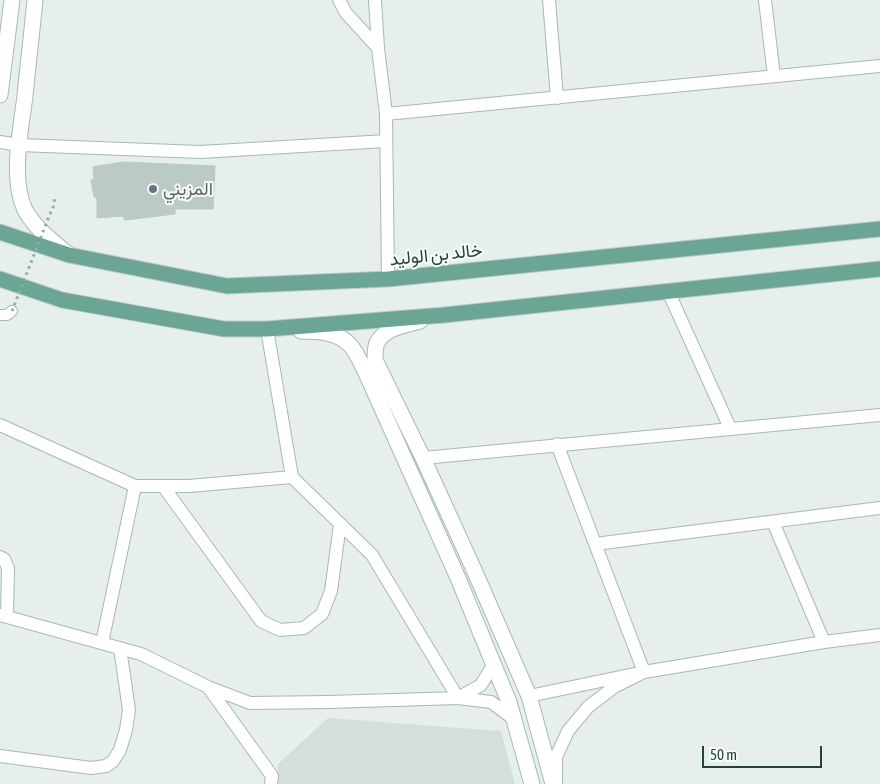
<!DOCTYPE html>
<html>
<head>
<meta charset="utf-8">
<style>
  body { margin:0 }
  #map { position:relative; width:880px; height:784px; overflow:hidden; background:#e6efeb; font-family:"Asap Condensed",sans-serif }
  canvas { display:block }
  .scale { position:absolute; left:702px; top:746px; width:120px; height:22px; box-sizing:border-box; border:2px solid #24423a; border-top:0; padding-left:6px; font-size:15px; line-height:18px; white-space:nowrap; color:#24423a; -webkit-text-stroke:4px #f7fbf9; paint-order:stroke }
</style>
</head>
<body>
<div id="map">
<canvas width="880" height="784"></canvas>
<div class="scale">50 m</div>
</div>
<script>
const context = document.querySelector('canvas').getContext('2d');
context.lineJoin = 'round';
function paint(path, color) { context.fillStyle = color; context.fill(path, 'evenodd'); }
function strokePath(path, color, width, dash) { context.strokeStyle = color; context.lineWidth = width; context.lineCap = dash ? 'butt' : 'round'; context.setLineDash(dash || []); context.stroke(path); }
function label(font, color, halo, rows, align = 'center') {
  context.font = font + ' "Asap Condensed",Vazirmatn,sans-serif'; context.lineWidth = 4; context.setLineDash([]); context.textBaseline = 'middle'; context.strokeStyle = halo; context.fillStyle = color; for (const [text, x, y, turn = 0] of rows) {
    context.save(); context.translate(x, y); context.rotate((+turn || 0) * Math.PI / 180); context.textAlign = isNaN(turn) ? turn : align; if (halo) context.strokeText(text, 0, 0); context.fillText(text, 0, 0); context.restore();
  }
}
const built = new Path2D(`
  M328,718L501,731L515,784H277L278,764Z`);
const building = new Path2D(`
  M124,162L215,166L213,209H175V214L125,220L123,216L97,218V198L94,197L91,180L94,179L93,167Z`);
const path = new Path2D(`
  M50,214L53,208L55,197`);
const pedestrian = new Path2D(`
  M0,315H7L12,311`);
const minor = new Path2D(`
  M339,0L346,13L378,48L386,114L388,279
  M375,0L378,48
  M549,0L557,98
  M765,0L774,76
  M386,114L880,66
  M0,142L19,145L72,147L200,152L386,141
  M668,291L730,428
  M267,329L292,477L372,555L458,698L481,685L493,665
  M0,425L135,486H189L292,477
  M423,458L880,415
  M163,486L261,621L280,630L304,628L322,614L331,591L340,524
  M773,522L824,642
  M595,544L880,508
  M0,557L4,559L8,568L7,617
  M0,615L141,654L208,687L272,776L271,784
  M102,643L135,486
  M208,687L250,703L329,702L458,698L491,702L514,719
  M529,696L644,672L557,444
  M0,756L91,768L106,766L113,761L120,750L126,730L129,710L120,648
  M556,782V757L568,731L588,707L614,687L644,672L824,642L880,635`);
const secondary = new Path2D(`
  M35,0C32,32 28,64 25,96C21,129 10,179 25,210C35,228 52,241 68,254
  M0,95L12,0
  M420,321C405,325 384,328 377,343C375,347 375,355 375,360L423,458L475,572L529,696L553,784
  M301,331C318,331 338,332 350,345C356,351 362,365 366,373L458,578L509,702L532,784`);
const primary = new Path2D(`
  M0,232L69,255L227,286L388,279L880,229
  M0,279L62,300L224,329H267L444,315L880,269`);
const pathBridge = new Path2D(`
  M12,311L50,214`);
const markers = [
  [153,189,5,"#6b7280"]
];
const worshipNames = [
  ["المزيني",163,189]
];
const streetNames = [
  ["خالد بن الوليد",436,255,-6]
];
paint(built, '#d4dfda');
paint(building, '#bbcac4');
strokePath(building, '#b8c9c2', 1);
strokePath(pedestrian, '#a8b8b2', 12);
strokePath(minor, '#a8b8b2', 14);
strokePath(secondary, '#a4bbb3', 17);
strokePath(primary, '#c2cac8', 17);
strokePath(path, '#86b3a5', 3, [2.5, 4]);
strokePath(pedestrian, '#fff', 10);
strokePath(minor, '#fff', 12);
strokePath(secondary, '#fff', 15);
strokePath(primary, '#6aa596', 15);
strokePath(pathBridge, '#86b3a5', 3, [2.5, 4]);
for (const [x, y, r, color] of markers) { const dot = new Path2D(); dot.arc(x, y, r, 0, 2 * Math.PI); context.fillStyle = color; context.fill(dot); strokePath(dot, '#f7fbf9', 2); }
label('18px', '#5b616d', '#f7fbf9', worshipNames, 'left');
label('18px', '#24423a', '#f7fbf9', streetNames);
</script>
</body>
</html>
